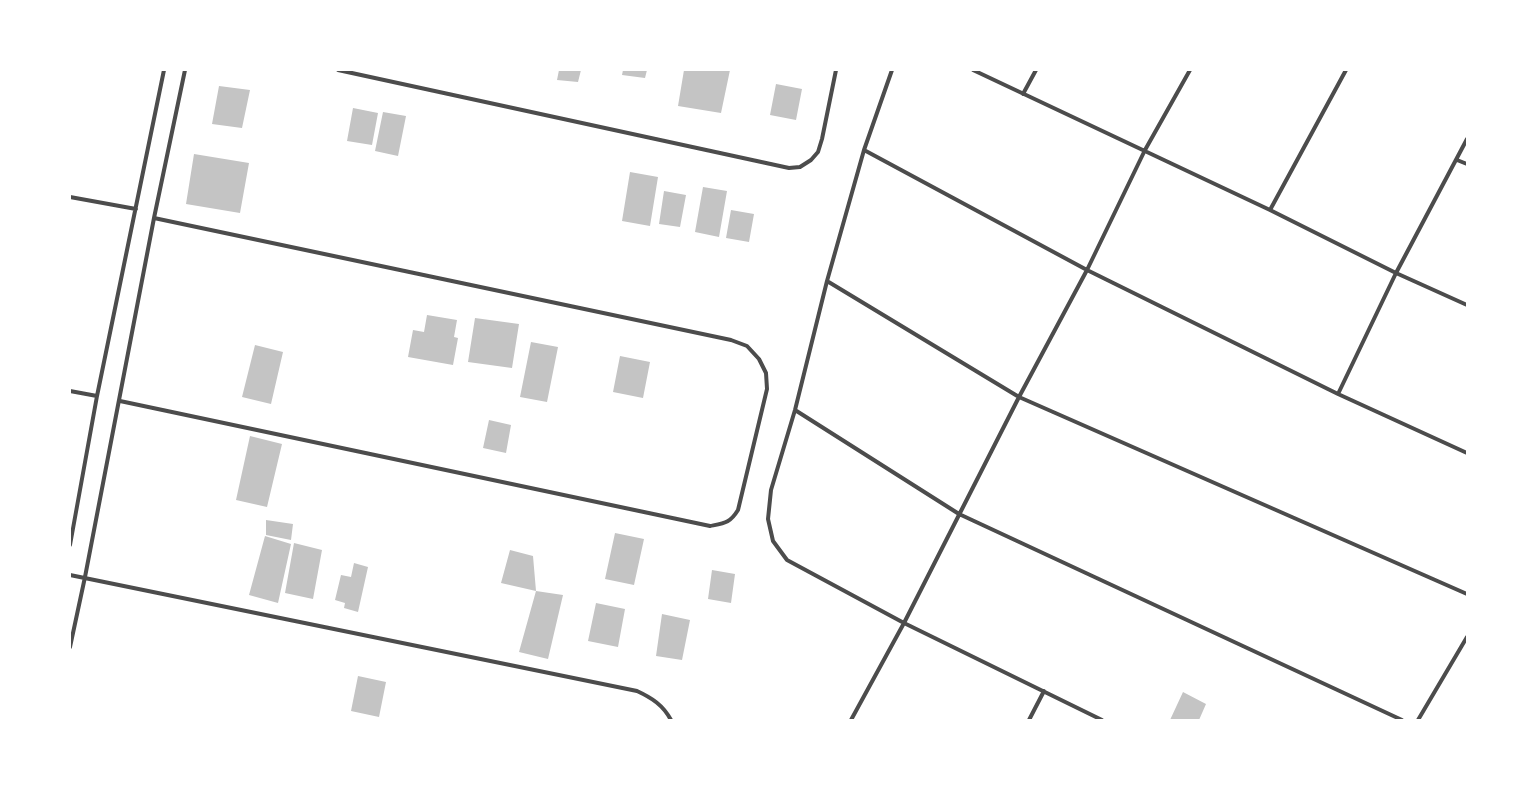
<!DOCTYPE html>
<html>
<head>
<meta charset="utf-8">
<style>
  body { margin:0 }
  #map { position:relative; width:1537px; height:790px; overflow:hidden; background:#fff; font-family:"Crimson Pro",serif }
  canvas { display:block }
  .frame { position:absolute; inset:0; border:71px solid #fff; pointer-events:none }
</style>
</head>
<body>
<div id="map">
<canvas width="1537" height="790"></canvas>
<div class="frame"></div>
</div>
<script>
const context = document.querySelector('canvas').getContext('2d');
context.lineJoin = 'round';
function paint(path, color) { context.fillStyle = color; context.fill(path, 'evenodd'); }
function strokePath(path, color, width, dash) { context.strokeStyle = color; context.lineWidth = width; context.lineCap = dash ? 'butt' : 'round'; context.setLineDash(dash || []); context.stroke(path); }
const building = new Path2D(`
  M559,70H581L578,82L557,80Z
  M623,70H647L645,78L622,75Z
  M684,70H730L721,113L678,106Z
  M776,84L802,89L796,120L770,115Z
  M219,86L250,90L242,128L212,124Z
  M353,108L378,113L372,145L347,141Z
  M383,112L406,116L398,156L375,151Z
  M194,154L249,163L240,213L186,204Z
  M630,172L658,177L650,226L622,221Z
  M703,187L727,191L719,237L695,232Z
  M664,191L686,195L680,227L659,224Z
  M731,210L754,214L749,242L726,238Z
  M427,315L457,320L454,337L458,338L453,365L408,357L413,330L424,332Z
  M475,318L519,324L512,368L468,362Z
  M531,342L558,347L547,402L520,397Z
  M255,345L283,352L271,404L242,397Z
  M620,356L650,362L643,398L613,392Z
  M489,420L511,425L506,453L483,448Z
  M250,436L282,444L267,507L236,500Z
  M266,520L293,524L291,540L266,535Z
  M615,533L644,539L634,585L605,579Z
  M265,536L291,544L278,603L249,595Z
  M294,543L322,550L313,599L285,593Z
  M510,550L533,556L536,591L501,583Z
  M354,563L368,567L358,612L344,608L345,603L335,600L341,575L351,577Z
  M712,570L735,574L731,603L708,599Z
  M536,591L563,595L548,659L519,652Z
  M596,603L625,609L618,647L588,641Z
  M662,614L690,620L682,660L656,656Z
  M358,676L386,682L379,717L351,711Z
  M1183,692L1206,704L1199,720H1170Z`);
const minor = new Path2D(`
  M338,70L789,168L800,167L811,160L818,152L822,139L836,70
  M892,70L864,150L827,281L795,410L771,490L768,519L773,541L787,560L904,623L1102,720
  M973,70L1270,210L1396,273L1467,305
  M1023,94L1036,70
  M864,150L1087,270L1338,394L1467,453
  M1457,160L1467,164
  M70,197L136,209
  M1270,210L1346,70
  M827,281L1019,397L1467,594
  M70,391L97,396
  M1338,394L1396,273L1467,139
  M120,401L710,526C725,523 730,523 738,510L767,389L766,373L759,359L747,346L731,340L154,218
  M795,410L959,514L1402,720
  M70,545L97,396L164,70
  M70,575L637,691C652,698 663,705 671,720
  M70,647L85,577L154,218L185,70
  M851,720L904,623L1019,397L1087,270L1145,150L1190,70
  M1029,720L1044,691
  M1418,720L1467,637`);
paint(building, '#c4c4c4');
strokePath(minor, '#4c4c4c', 4);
</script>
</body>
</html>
